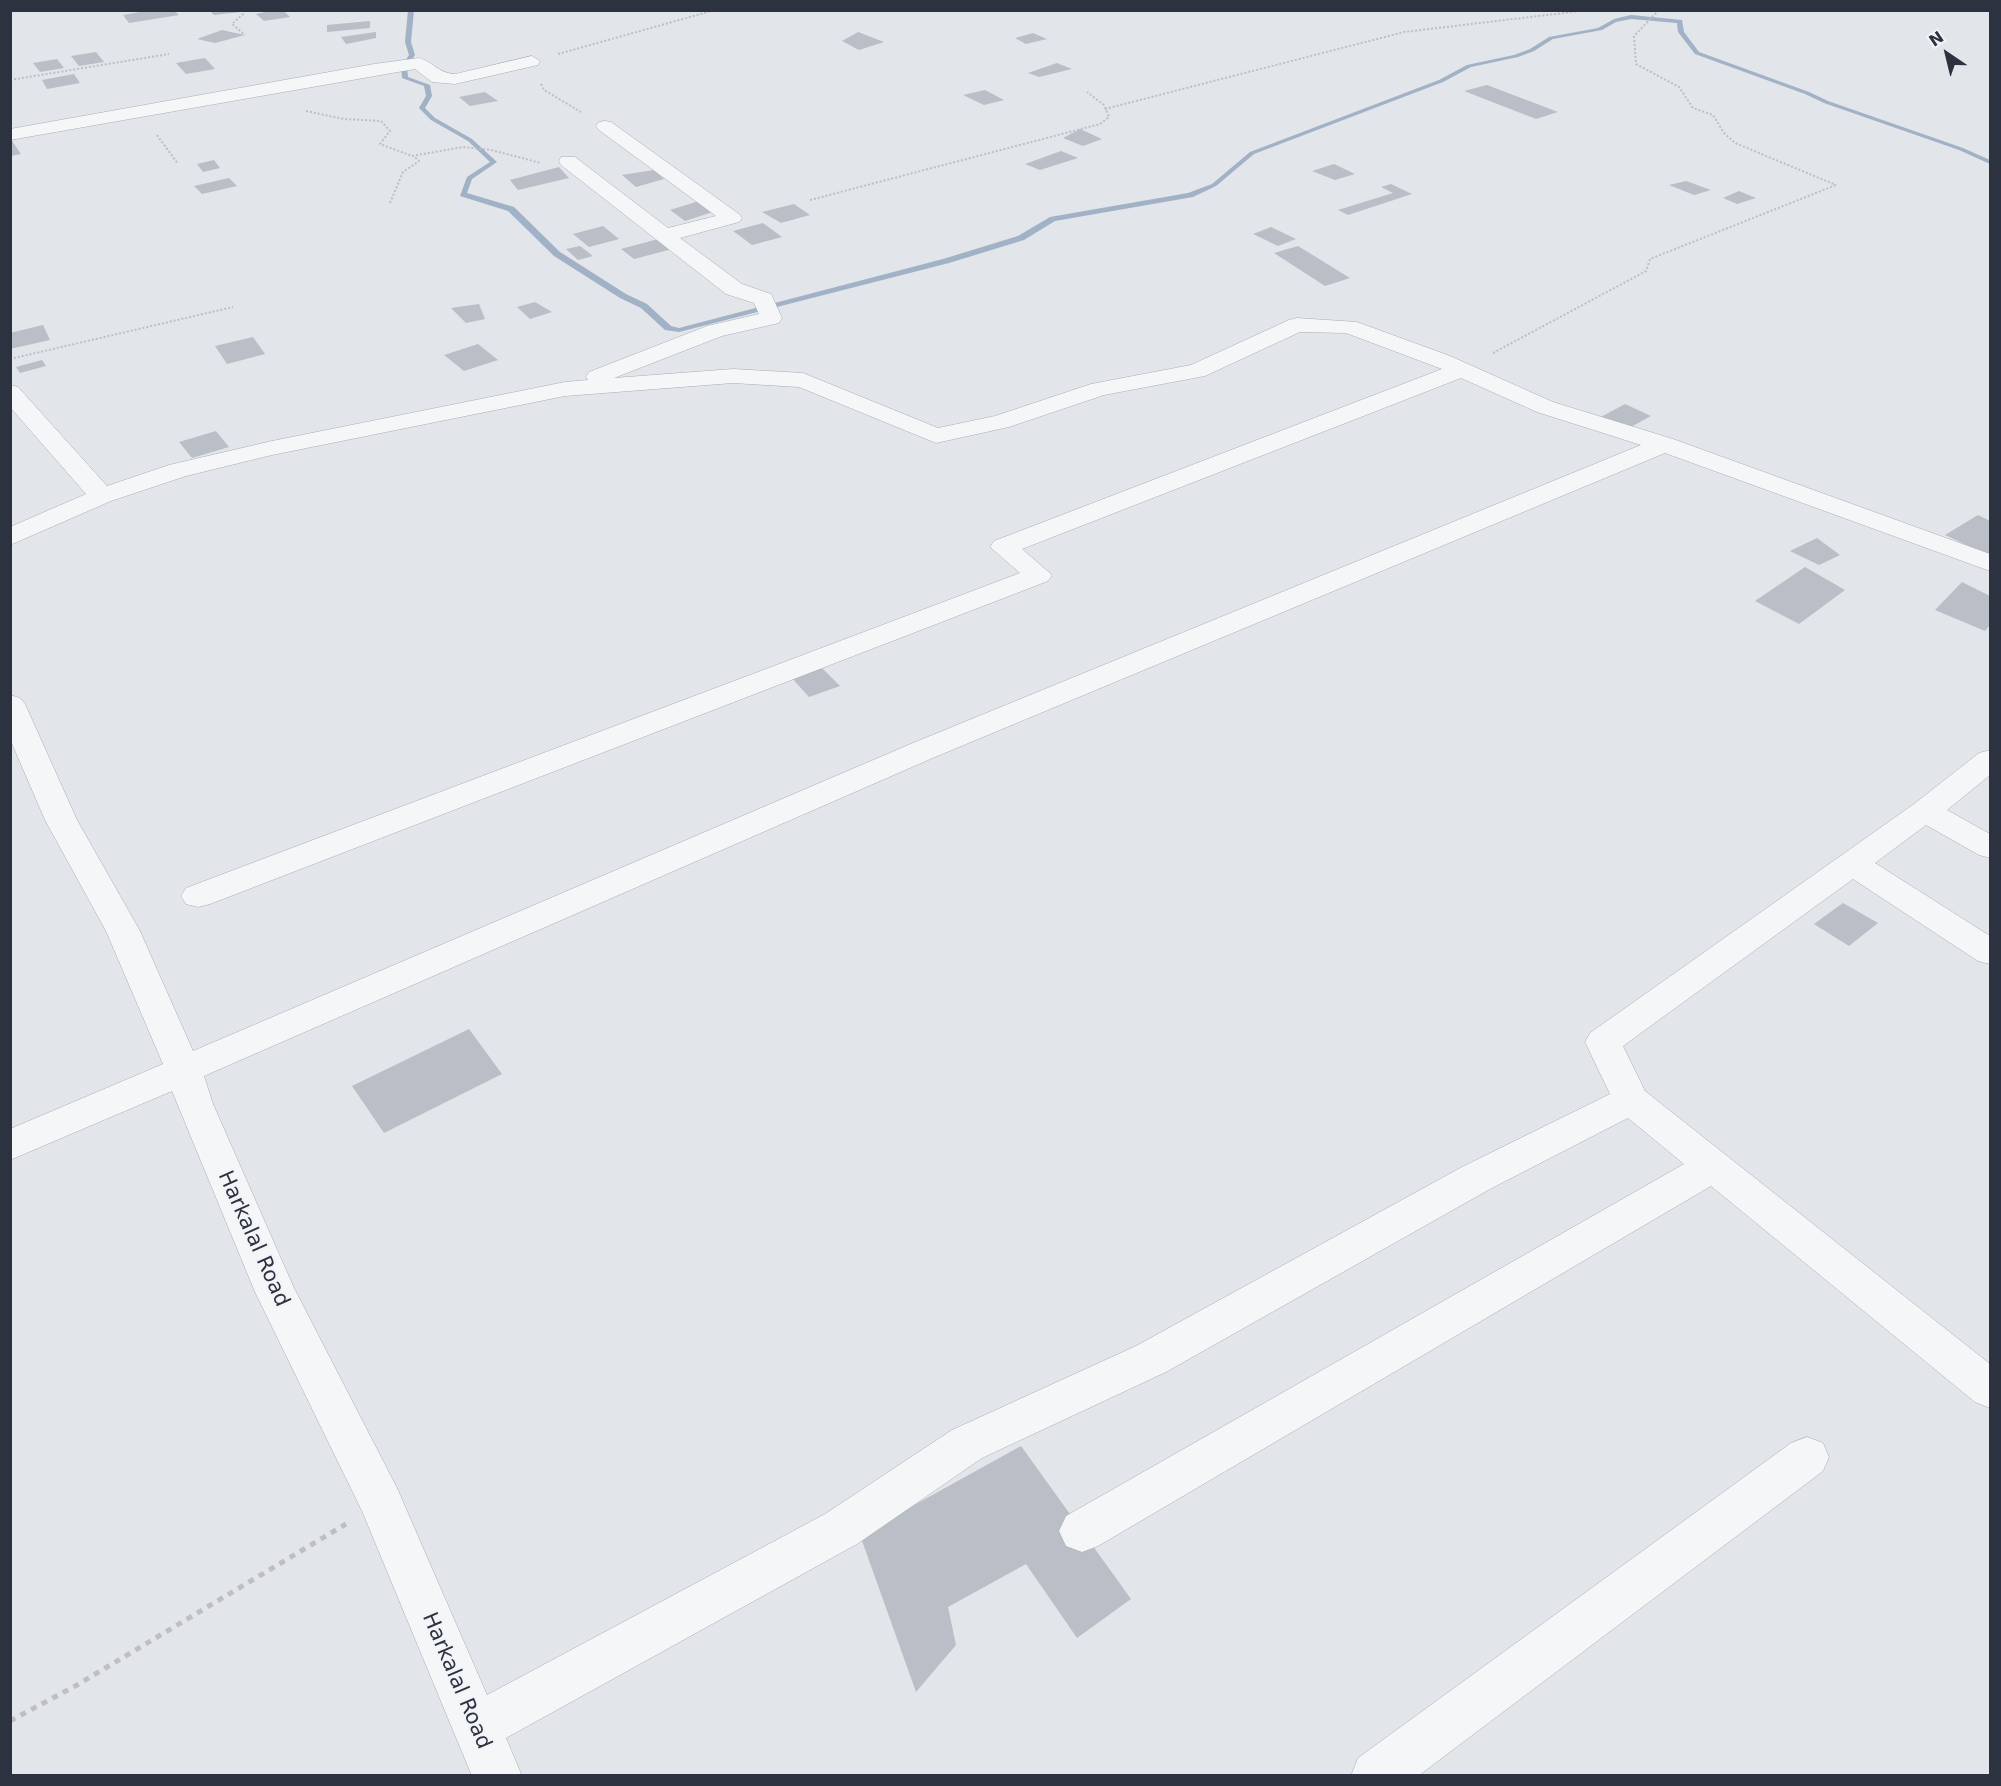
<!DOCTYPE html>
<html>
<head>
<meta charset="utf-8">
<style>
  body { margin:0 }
  #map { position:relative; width:2001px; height:1786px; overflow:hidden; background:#e2e5e9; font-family:"DejaVu Sans",sans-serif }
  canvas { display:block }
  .frame { position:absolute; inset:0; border:12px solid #2c3240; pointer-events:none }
  .north { position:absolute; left:1917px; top:24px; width:60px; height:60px; -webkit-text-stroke:4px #f2f4f7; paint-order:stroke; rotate:325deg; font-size:16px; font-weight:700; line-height:24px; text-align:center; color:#2c3240 }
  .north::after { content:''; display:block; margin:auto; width:21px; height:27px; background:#2c3240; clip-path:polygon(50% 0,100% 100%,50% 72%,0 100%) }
</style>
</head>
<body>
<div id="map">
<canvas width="2001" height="1786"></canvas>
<div class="frame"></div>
<div class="north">N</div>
</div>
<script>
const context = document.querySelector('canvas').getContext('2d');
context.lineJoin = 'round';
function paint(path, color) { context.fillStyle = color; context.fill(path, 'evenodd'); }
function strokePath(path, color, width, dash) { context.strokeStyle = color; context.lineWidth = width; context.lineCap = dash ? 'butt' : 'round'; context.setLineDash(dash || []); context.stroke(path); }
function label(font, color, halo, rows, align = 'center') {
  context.font = font + ' "DejaVu Sans",sans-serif'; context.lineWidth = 5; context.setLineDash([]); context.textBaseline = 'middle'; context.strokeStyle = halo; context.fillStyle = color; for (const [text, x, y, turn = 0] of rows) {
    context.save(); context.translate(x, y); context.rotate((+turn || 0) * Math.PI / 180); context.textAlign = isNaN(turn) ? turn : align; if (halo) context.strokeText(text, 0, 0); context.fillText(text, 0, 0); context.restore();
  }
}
const stream = new Path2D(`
  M408,10H414L411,42L415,55L407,67L408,77L430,85L432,96L425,108L435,118L472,139L497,162L472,179L467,193L514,207L560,252L626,294L647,304L671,326L679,328L943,259L1018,236L1050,217L1188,193L1212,184L1250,152L1439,80L1467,65L1514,55L1530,49L1549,37L1598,28L1614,19L1631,15L1682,20L1684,32L1699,52L1809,92L1828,101L1963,148L1990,160V164L1959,150L1824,103L1805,94L1695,54L1678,32L1677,23L1631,19L1616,22L1602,30L1553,39L1534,51L1518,57L1471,67L1443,82L1254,154L1216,186L1193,197L1055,221L1024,240L949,263L679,332L665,330L641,308L620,298L554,256L508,211L460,196L467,177L490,162L468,141L431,120L419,108L426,96L424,86L402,78L401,67L409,55L405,42Z`);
const building = new Path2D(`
  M152,10H174L179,15L129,23L123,15Z
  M209,10H241V12L214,15Z
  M275,10H283L290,17L264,21L256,14Z
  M370,21V28L327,32V25Z
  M222,30L245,35L215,43L197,39Z
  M376,32V38L346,44L341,37Z
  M858,32L884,42L859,50L842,41Z
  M1033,33L1047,39L1026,44L1015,38Z
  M96,52L104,62L79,66L71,56Z
  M205,58L215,69L186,74L176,63Z
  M57,59L64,68L40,72L33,63Z
  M1057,63L1072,69L1039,77L1028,73Z
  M74,74L80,83L47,89L42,80Z
  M1487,85L1558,112L1536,119L1464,91Z
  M985,90L1004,100L984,105L963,95Z
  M485,92L498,101L470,106L459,97Z
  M1080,129L1102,139L1083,146L1063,138Z
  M10,138L21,154L10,156Z
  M1061,151L1078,158L1040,170L1025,164Z
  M214,160L220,168L203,172L197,164Z
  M1334,164L1355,174L1335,180L1312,171Z
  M559,167L569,178L518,190L510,180Z
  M654,170L664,179L636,187L622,175Z
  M229,178L237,186L202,194L194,186Z
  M1686,181L1711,190L1694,195L1669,185Z
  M1391,184L1412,194L1348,215L1338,210L1393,193L1381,187Z
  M1739,191L1756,198L1737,204L1723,198Z
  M699,201L716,211L685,221L670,210Z
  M794,204L810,215L781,223L762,212Z
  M763,223L782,237L752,245L733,231Z
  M603,226L619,239L589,247L573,234Z
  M1271,227L1296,239L1278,246L1253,234Z
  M662,238L676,248L634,259L621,249Z
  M580,246L593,256L578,260L566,249Z
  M1298,246L1350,278L1325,286L1274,253Z
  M535,302L552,312L530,319L517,307Z
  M479,304L485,319L466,323L451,308Z
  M43,325L50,340L10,349V333Z
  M253,337L265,354L227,364L215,346Z
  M478,344L498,360L464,371L444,355Z
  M42,360L46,366L20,373L16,367Z
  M1625,404L1651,416L1629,428L1599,418Z
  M216,431L229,447L192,458L179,442Z
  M1978,515L1990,521V556L1945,535Z
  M1817,538L1840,555L1819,565L1790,551Z
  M1805,567L1845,590L1799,624L1755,601Z
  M1962,582L1990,596V625L1985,631L1935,610Z
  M820,666L840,686L809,697L790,676Z
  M1843,903L1878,923L1849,946L1814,924Z
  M469,1029L502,1074L384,1133L352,1086Z
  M1021,1446L1131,1599L1077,1638L1026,1564L948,1607L956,1645L916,1692L860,1535Z`);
const pathFar1 = new Path2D(`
  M241,10L243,14L232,24L245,35
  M1659,10L1634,36L1636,64L1679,87L1693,108L1713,115L1724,133L1735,143L1836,185
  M558,54L715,10
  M10,80L169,54
  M541,84L544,90L581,112
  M1105,109L1404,32L1589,10
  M306,111L344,119L381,121L390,131L380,144L412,156L463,147L491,150L541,163
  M157,135L178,164
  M810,200L1100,124L1109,117L1104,105L1087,92
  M390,203L403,172L419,161L413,156
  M1493,353L1646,271L1650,259L1836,185
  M10,359L233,307`);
const path = new Path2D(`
  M10,1721L77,1685L346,1524`);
const minor = new Path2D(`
  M532,56L540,61L538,65L455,84L432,82L415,69L10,140V129L374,64L419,58C434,62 437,73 455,74Z
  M605,121L611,122L739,214L742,218L739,222L680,238L742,284L771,294L782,318L779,323L722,336L614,378L733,369L803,373L938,428L995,416L1091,384L1191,365L1289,320L1297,318L1357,322L1450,356L1553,402L1673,439L1990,554V571L1665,453L935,757L204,1076L213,1104L294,1288L397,1488L487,1695L825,1514L952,1430L1136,1346L1462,1167L1610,1094L1585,1042L1590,1033L1914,804L1979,753L1990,750V775L1947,810L1990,834V858L1979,855L1926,825L1875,863L1990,936V964L1978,961L1853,879L1623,1046L1645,1091L1990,1364V1408L1975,1402L1711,1186L1098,1546L1082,1552L1066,1546L1059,1531L1066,1516L1684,1164L1628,1118L1490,1189L1166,1372L982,1458L857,1544L506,1738L522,1776H472L362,1511L255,1292L172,1091L10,1160V1129L163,1064L106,931L45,820L10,739V695L20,698L25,704L77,820L140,931L193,1051L913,743L1641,445L1537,412L1461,378L1022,549L1052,575L1048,581L210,904L198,907L186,904L181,896L186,888L1020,573L990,547L994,541L1442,369L1346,333L1300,332L1205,376L1104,395L1009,427L936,443L799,387L733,383L565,396L272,455L186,476L111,501L10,545V527L86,494L10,407V385L18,387L107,486L169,465L272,441L565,382L588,380L586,377L589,372L707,326L759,314L754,303L726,294L561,165L559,161L561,157H575L668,228L716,216L599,130L596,126L599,122Z
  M1807,1437L1823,1443L1829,1457L1823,1471L1418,1776H1351L1358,1758L1791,1443Z`);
const nearStreetnames = [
  ["Harkalal Road",253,1239,66],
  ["Harkalal Road",456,1681,67]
];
paint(stream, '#a1b1c6');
paint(building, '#babec6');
strokePath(minor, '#a8acb3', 1);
strokePath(pathFar1, '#bdbfc4', 2, [2, 2]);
strokePath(path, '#bdbfc4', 5, [6, 6]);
paint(minor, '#f5f6f8');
label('21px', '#2c3240', '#f2f4f7', nearStreetnames);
</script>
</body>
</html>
